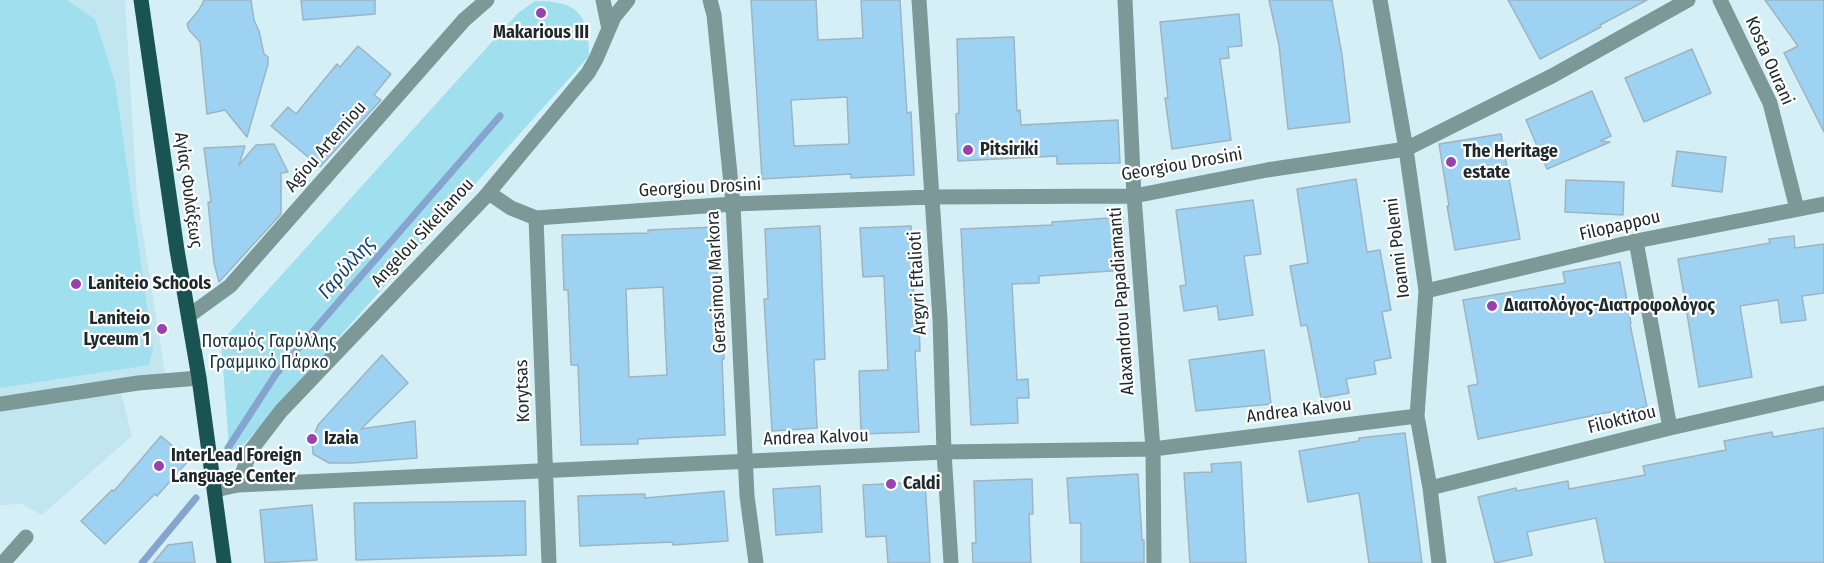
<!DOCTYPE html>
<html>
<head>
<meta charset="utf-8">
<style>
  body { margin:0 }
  canvas { display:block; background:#d4f0f6 }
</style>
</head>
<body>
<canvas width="1824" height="563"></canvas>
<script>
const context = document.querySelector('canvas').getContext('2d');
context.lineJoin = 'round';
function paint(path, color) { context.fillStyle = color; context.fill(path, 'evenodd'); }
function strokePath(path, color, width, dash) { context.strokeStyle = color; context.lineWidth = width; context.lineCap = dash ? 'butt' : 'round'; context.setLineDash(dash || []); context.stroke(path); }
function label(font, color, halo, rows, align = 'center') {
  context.font = font + ' "Fira Sans Condensed",sans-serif'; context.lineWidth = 4.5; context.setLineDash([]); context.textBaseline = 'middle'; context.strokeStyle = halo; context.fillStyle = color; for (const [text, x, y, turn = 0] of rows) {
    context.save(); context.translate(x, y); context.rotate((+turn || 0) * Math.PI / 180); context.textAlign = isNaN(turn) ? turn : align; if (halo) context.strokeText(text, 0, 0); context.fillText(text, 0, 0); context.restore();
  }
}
const built = new Path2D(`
  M0,0H125L137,196L165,373L119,385L132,436L42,515L22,504L0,505Z`);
const green = new Path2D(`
  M0,0H67L95,19L115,82L153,348L149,365L0,388Z
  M535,1C577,1 589,13 589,56L230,460L221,342L518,13Z`);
const stream = new Path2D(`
  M228,448L276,374L500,116
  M142,563L196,498`);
const building = new Path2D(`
  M204,0H251L254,20L259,31L264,54L268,57V64L247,137L225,110L207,114L200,42L189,30L187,24L199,10Z
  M301,0H375V14L303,20Z
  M751,0H816L818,40L863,38L861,0H900L907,113L911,112L914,175L851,178V174L762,179ZM847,97L849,144L794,146L791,100Z
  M1269,0H1332L1342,55L1350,122L1288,129L1279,45Z
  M1508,0H1647L1600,25L1601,27L1540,59Z
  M1765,0H1824V132L1784,53L1798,46Z
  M1239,14L1242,46L1228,47L1229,58L1220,59L1231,140L1172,149L1165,98H1168L1160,22Z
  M1014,37L1017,111L1020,110L1021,125L1118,120L1120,163L1057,164V156L958,161L956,114L959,113L957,39Z
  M358,46L391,74L374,95L381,100L320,167L271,126L288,107L296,114L337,64L340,67Z
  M1692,49L1711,93L1644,122L1625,78Z
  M1592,91L1611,136L1600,141L1610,142L1547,169L1526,120Z
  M1501,134L1520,239L1455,250L1447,206H1449L1439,144Z
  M274,144L288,172L281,173V214L219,282L214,263L208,202H211L204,148L245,146L239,165L256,145Z
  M1677,151L1726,157L1722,192L1672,186Z
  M1356,179L1367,252L1380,250L1391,310L1382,312L1391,358L1374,361L1376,374L1346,379L1349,393L1321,398L1307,325L1301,326L1290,266L1308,263L1297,189Z
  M1566,180L1624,182L1623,215L1565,212Z
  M1253,200L1261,254L1244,256L1253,315L1219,320L1217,306L1184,311L1180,286L1186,285L1176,210Z
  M1123,217L1126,270L1039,276V283L1012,284L1017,380L1028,379L1029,398H1017L1018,423L971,425L961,229L1052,225V222Z
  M820,226L825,359L814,360L817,428L772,431L764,299H768L765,229Z
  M911,226L914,297H918L920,351H915L919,432L861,434L859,371L888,370L884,276L863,277L860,228Z
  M715,227L718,296H721L724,359H722L725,435L638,439V444L581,445L578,365H571L568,290H564L562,235L648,233V230ZM663,287L667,375L629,377L626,289Z
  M1794,236L1795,248L1824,244V293L1802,296L1806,320L1781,323L1778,300L1740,306L1752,377L1699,387L1678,259L1770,243L1769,239Z
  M1620,262L1631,323L1630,324L1647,407L1615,413V411L1478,439L1468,386L1478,384L1463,300L1565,283L1563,272Z
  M1264,350L1271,404L1196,411L1189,360Z
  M382,355L408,383L361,429L415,421L417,458L353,463H329L313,454L312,441L318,425Z
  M1824,428V563H1605L1596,518L1527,532L1532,555L1495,563L1478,497L1516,488L1517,491L1568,481L1569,489L1645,475L1643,466L1726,450L1724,441L1772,432L1773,437Z
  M1405,433L1422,563H1369L1359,493L1308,502L1299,451L1359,441V438Z
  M161,436L189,460L157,496L155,494L105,544L81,521L112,490L114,491Z
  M1241,462L1246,563H1190L1184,473L1212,472L1211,464Z
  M1138,474L1142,540H1144V563H1081V523H1070L1067,478Z
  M1032,479L1033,514H1029L1031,563H973L972,543H976L974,481Z
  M925,482L930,563H888L886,536L866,537L863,485Z
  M820,486L822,532L776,535L773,489Z
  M724,491L728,541L673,545L672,542L580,546L578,496L645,494V498Z
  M525,501L526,555L356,560L354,503Z
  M312,505L317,560L265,563L260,510Z
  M192,542L195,563H153L168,545Z`);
const minor = new Path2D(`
  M603,0L609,29
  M710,0L714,15L733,204L747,496L756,563
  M919,0L940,319L944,452L951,563
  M1125,0L1134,196L1153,449L1154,563
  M1380,0L1406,149L1426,291L1417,416L1430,488L1439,563
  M1720,0L1770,103L1797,209
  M489,193L511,208L536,218L733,204L932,197L1134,196L1267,170L1406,149L1552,76L1688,0
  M536,218L549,563
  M1636,241L1670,428
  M1426,291L1636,241L1824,204
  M190,315L230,286L464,20L487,0
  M0,404L138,383L199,378
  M238,485L251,450L281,411L484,198L588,73L596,59L614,17L628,0
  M1430,488L1670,428L1824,393
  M215,490L238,485L944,452L1153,449L1417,416
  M3,563L26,537`);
const major = new Path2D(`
  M141,0L177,250L199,378L224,563`);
const markers = [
  [541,13,6,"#9742af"],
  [968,150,6,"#9742af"],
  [1451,162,6,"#9742af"],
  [76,284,6,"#9742af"],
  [1492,306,6,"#9742af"],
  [162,329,6,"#9742af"],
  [312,439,6,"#9742af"],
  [159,466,6,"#9742af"],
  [891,484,6,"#9742af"]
];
const poiNames = [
  ["Makarious III",541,33,"center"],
  ["Pitsiriki",980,150],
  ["The Heritage",1463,152],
  ["estate",1463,173],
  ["Laniteio Schools",88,284],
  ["Διαιτολόγος-Διατροφολόγος",1504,306],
  ["Laniteio",150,319,"right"],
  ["Lyceum 1",150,340,"right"],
  ["Izaia",324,439],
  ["InterLead Foreign",171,456],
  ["Language Center",171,477],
  ["Caldi",903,484]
];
const streetNames = [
  ["Kosta Ourani",1769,61,66],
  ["Agiou Artemiou",326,147,-49],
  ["Georgiou Drosini",1182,165,-10],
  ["Georgiou Drosini",700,188,-3],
  ["Αγίας Φυλάξεως",188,190,82],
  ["Filopappou",1620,226,-13],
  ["Angelou Sikelianou",423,233,-47],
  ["Ioanni Polemi",1398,248,-97],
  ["Gerasimou Markora",717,282,-93],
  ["Argyri Eftalioti",918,283,-93],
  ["Alaxandrou Papadiamanti",1122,301,-94],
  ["Korytsas",523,391,-92],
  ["Andrea Kalvou",1299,411,-7],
  ["Filoktitou",1622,420,-14],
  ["Andrea Kalvou",816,438,-2]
];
const parkNames = [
  ["Ποταμός Γαρύλλης",269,342],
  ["Γραμμικό Πάρκο",269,363]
];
const waterNames = [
  ["Γαρύλλης",347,268,-49]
];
paint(built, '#c1e6ef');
paint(green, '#a0dfee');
strokePath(stream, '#85a5ce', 7);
paint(building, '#9ed2f2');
strokePath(building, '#9eb4c1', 1.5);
strokePath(minor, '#7c9897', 15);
strokePath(major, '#195453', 15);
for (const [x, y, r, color] of markers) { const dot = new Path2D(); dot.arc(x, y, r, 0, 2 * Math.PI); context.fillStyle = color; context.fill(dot); strokePath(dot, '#fff', 2); }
label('bold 18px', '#1e292b', '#fff', poiNames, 'left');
label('18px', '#1e292b', '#fff', streetNames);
label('18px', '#14343c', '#fff', parkNames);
label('italic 20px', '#1a4478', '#fff', waterNames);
</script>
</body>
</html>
